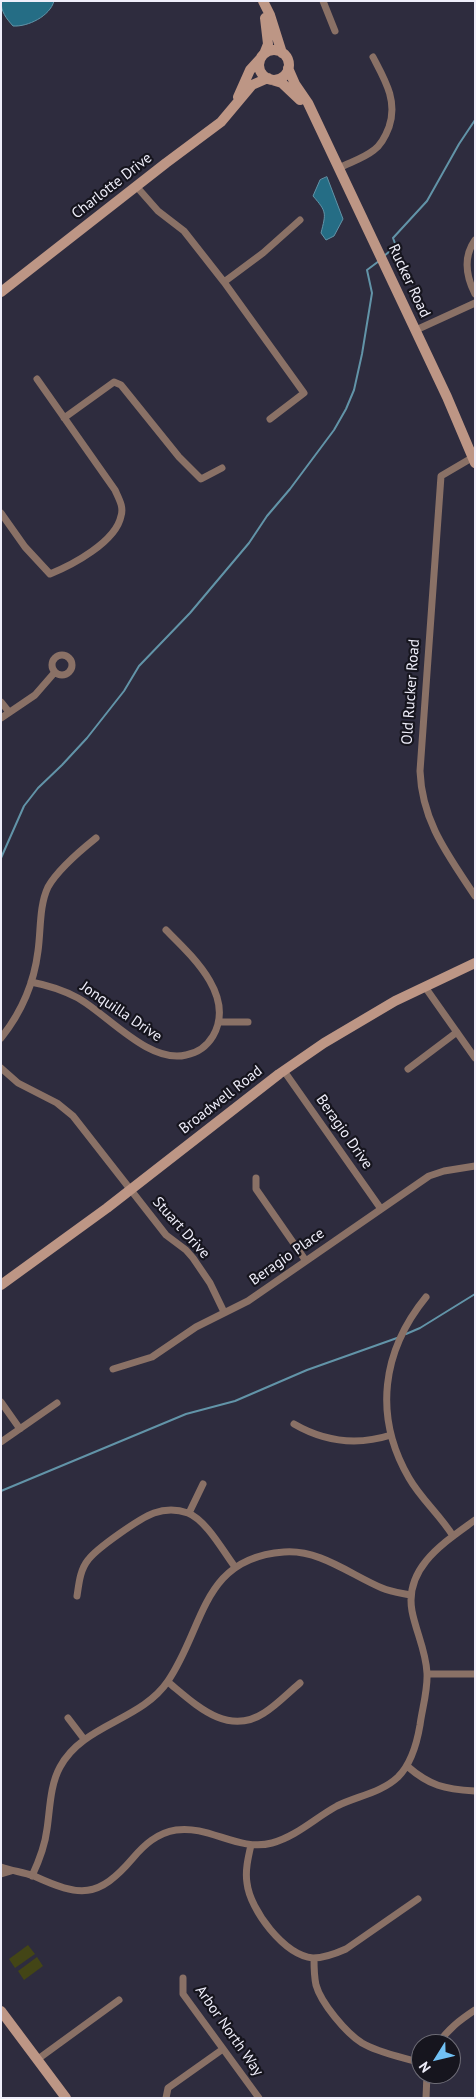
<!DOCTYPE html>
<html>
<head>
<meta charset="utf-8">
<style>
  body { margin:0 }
  #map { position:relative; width:476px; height:2099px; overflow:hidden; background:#2e2c3e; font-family:"PT Sans",sans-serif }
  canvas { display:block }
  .frame { position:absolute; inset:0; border:2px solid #efeefa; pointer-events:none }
  .north { position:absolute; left:411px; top:2034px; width:50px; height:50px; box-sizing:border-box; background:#16151e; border:1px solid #6d6c76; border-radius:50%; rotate:234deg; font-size:14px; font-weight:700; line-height:20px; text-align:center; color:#efeefa }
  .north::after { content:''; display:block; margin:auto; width:18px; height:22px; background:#71c1f5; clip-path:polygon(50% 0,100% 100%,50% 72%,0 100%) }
</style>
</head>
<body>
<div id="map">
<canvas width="476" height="2099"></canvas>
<div class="frame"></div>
<div class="north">N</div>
</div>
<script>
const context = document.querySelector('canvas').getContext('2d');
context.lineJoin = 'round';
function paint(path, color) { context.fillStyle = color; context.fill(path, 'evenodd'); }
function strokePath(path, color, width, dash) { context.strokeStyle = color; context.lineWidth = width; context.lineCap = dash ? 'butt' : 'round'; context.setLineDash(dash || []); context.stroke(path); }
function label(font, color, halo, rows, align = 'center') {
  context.font = font + ' "PT Sans",sans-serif'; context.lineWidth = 4.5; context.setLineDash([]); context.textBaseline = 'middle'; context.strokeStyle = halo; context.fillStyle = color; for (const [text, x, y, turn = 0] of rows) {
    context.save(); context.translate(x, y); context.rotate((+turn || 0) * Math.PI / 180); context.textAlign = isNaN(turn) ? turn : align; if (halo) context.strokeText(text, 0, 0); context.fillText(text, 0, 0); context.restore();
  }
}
const green = new Path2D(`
  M28,1945L35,1954L15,1968L9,1959Z
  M37,1957L43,1966L24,1980L18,1971Z`);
const water = new Path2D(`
  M1,1H54C50,16 28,27 13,26C6,18 1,12 1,1Z
  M327,177L343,219L334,236L326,240L321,233C326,213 327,212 313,196L320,180Z`);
const stream = new Path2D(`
  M384,256L396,246L393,238L427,201L459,144L475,120
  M1,858L24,806L38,788L62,765L87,738L124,691L139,666L190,613L249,543L267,516L290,489L334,430L346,409L354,390L362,354L372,293L367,270L379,261
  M406,1334L420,1328L475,1294
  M1,1491L186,1414L235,1401L307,1370L397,1338`);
const street = new Path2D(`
  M323,1L335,31
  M339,168C351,162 364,158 374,150C381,145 386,135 389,127C398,101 385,80 373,57
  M136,186L158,211L184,231L224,282L304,393L270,419
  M475,240C463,257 466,276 475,294
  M224,282L263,253L300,220
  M416,330L475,303
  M64,418L114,382L121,385L179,457L201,479L222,468
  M475,456L441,476L420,771C422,822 448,855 475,896
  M1,513L25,547L50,574C72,565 116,542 121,516C124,507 119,499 115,490L37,379
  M52 665a10 10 0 1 1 20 0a10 10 0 1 1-20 0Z
  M1,702L9,712
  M1,718L35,695L55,672
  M31,982C47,985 63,990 78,998C108,1015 149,1064 186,1055C197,1053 207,1046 213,1036C236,996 192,956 166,930
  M425,987L475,1058
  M219,1022H248
  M1,1038C21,1013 34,983 38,951C41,930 39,906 48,887C57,871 81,850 96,838
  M1,1068L18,1083L57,1103L73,1116L166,1235L186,1250L193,1258L210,1283L224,1312
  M408,1069L457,1032
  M284,1071L381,1209
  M256,1178V1189L306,1261
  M426,1297C382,1351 373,1416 409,1478C421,1499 440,1515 453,1536
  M113,1369L152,1357L196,1327L248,1301L429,1176L444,1171L475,1166
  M1,1402L20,1429
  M294,1424C325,1442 356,1446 391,1435
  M1,1442L57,1403
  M189,1513L203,1484
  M77,1596C79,1583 80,1570 88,1560C97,1548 140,1518 154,1513C165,1509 177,1509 188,1513C206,1520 223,1551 235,1567
  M427,1674H475
  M168,1682C195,1704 227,1737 264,1713C277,1705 288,1693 300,1683
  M68,1718L84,1739
  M407,1766C430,1786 444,1789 475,1791
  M251,1845C248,1858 245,1871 247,1883C250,1910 284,1955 313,1958C324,1958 337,1953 346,1949L418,1899
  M1,1867C12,1871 23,1872 34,1876C80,1897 98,1899 133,1858C144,1845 157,1833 176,1830C209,1825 239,1852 272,1843C297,1836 315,1818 337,1806C357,1796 381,1793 398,1777C412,1763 417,1743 420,1725C422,1709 428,1690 427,1673C426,1651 416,1632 412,1611C404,1567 445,1542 475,1520
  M1,1874L11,1871
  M32,1876C39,1861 45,1846 47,1829C50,1809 50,1785 60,1767C83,1724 141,1721 168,1681C205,1627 201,1558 284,1552C319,1549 351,1575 382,1588C391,1592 401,1593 411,1595
  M314,1958C314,1967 314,1976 316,1985C321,2003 346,2033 362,2043C379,2053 402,2057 421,2063
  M183,1978V1994L259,2098
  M438,2044C448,2029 460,2020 475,2010
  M38,2059L119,2000
  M166,2098L168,2088L223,2049
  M426,2098L427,2074`);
const secondary = new Path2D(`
  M263,1L270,15L282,53
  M259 65a15 15 0 1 1 30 0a15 15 0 1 1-30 0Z
  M264,54L268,44L265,18
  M288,68L295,84L308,103L447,397L475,463
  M272,80L282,83L300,100
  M238,97L250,70L261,58
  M1,292L166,163L221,122L252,85L268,78
  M1,1285L107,1208L279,1074L324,1043L395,1001L475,963
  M1,2011L66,2098`);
const streetNames = [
  ["Charlotte Drive",112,186,-38],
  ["Rucker Road",409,281,65],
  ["Old Rucker Road",411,692,-86],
  ["Jonquilla Drive",121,1012,34],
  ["Broadwell Road",221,1100,-38],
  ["Beragio Drive",344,1132,55],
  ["Stuart Drive",181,1228,48],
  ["Beragio Place",287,1257,-35],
  ["Arbor North Way",229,2031,55]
];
paint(green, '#434516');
paint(water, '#256d85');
strokePath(water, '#6294a8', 1);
strokePath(stream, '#6294a8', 2);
strokePath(street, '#8a7166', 7);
strokePath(secondary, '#bd9685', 10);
label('15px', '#efeefa', '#16151e', streetNames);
</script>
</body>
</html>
